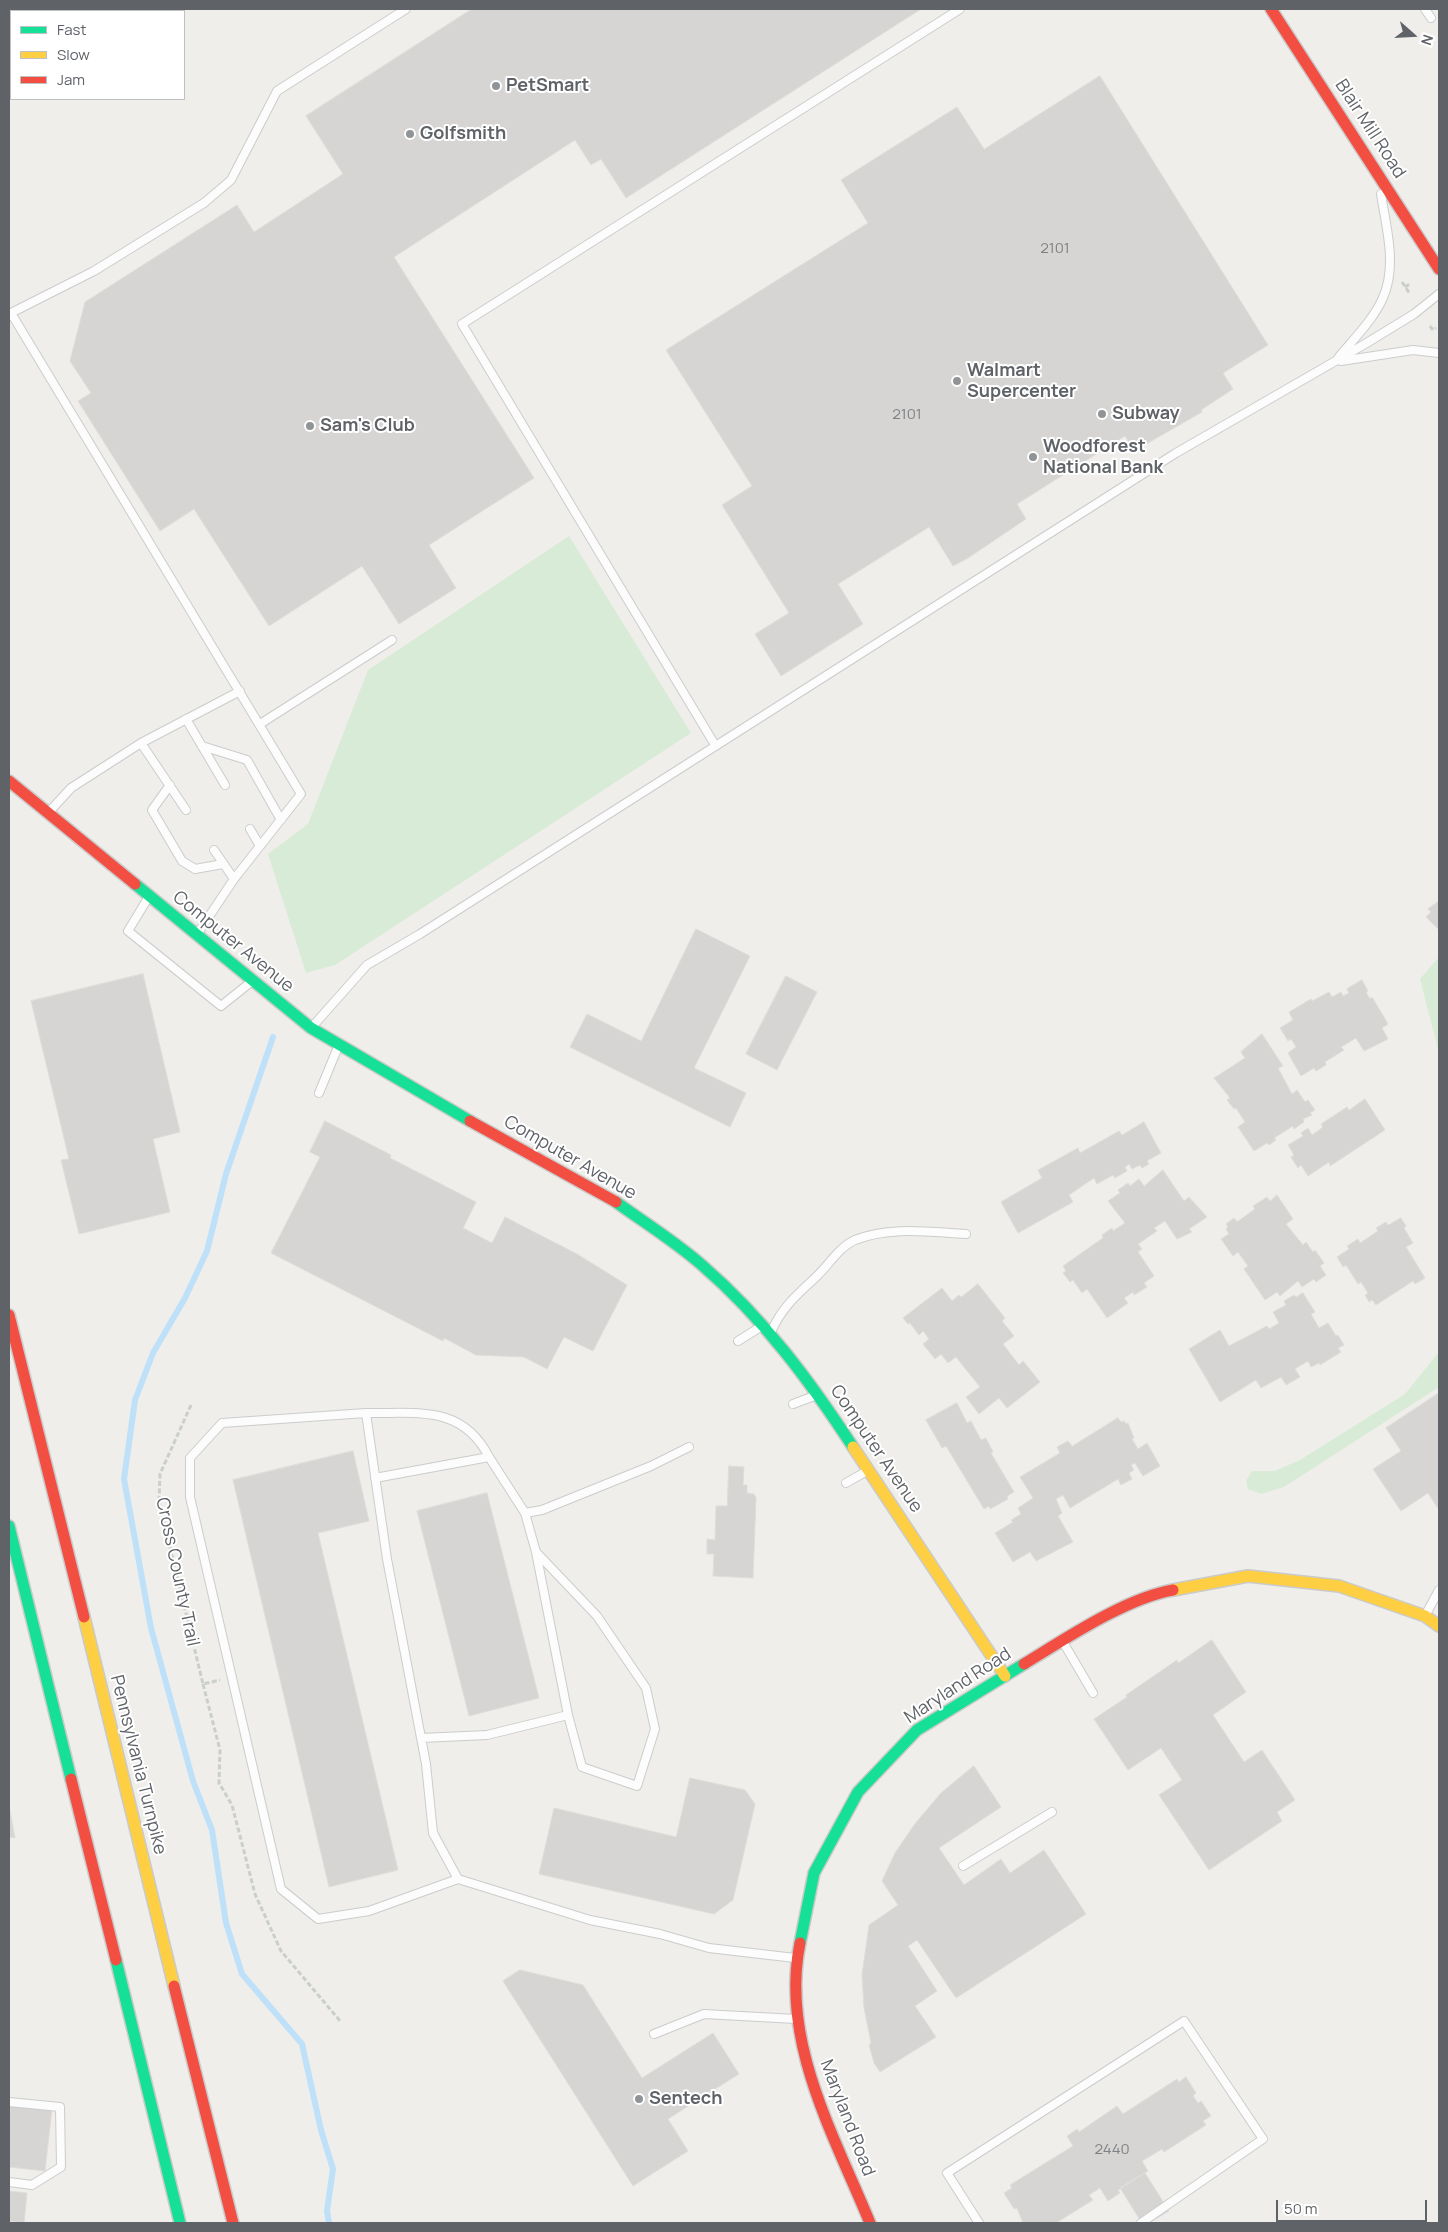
<!DOCTYPE html>
<html>
<head>
<meta charset="utf-8">
<style>
  body { margin:0 }
  #map { position:relative; width:1448px; height:2232px; overflow:hidden; background:#efeeea; font-family:Manrope,sans-serif }
  canvas { display:block }
  .frame { position:absolute; inset:0; border:10px solid #5f6368; pointer-events:none }
  .legend { position:absolute; left:10px; top:10px; width:175px; height:90px; box-sizing:border-box; background:#fff; border:1px solid #bfc1c3; margin:0; padding:6px 9px; list-style:none; font-size:15px; color:#5f6368 }
  .legend li { display:flex; align-items:center; gap:10px; height:25px }
  .legend b { width:25px; border:1px solid #bfc1c3 }
  .north { position:absolute; left:1388px; top:10px; width:50px; height:50px; -webkit-text-stroke:4px #fff; paint-order:stroke; rotate:109deg; font-size:14px; font-weight:700; line-height:20px; text-align:center; color:#5f6368 }
  .north::after { content:''; display:block; margin:auto; width:18px; height:22px; background:#5f6368; clip-path:polygon(50% 0,100% 100%,50% 72%,0 100%) }
  .scale { position:absolute; left:1276px; top:2200px; width:151px; height:22px; box-sizing:border-box; border:2px solid #5f6368; border-top:0; padding-left:6px; font-size:15px; line-height:18px; white-space:nowrap; color:#5f6368; -webkit-text-stroke:4px #fff; paint-order:stroke }
</style>
</head>
<body>
<div id="map">
<canvas width="1448" height="2232"></canvas>
<div class="frame"></div>
<ul class="legend">
<li><b style="height:6px;background:#16e098"></b>Fast</li>
<li><b style="height:6px;background:#ffcf43"></b>Slow</li>
<li><b style="height:6px;background:#f24e42"></b>Jam</li>
</ul>
<div class="north">N</div>
<div class="scale">50 m</div>
</div>
<script>
const context = document.querySelector('canvas').getContext('2d');
context.lineJoin = 'round';
function paint(path, color) { context.fillStyle = color; context.fill(path, 'evenodd'); }
function strokePath(path, color, width, dash) { context.strokeStyle = color; context.lineWidth = width; context.lineCap = dash ? 'butt' : 'round'; context.setLineDash(dash || []); context.stroke(path); }
function label(font, color, halo, rows, align = 'center') {
  context.font = font + ' Manrope,sans-serif'; context.lineWidth = 4; context.setLineDash([]); context.textBaseline = 'middle'; context.strokeStyle = halo; context.fillStyle = color; for (const [text, x, y, turn = 0] of rows) {
    context.save(); context.translate(x, y); context.rotate((+turn || 0) * Math.PI / 180); context.textAlign = isNaN(turn) ? turn : align; if (halo) context.strokeText(text, 0, 0); context.fillText(text, 0, 0); context.restore();
  }
}
const green = new Path2D(`
  M569,536L691,733L335,965L306,973L268,854L308,824L368,670Z
  M1439,957V1053L1420,979Z
  M1439,1352V1387L1284,1487L1261,1494L1248,1489L1246,1481L1252,1471H1275L1300,1460L1405,1394Z`);
const stream = new Path2D(`
  M273,1037L226,1174L207,1251L185,1298L153,1353L135,1400L124,1479L151,1628L193,1781L212,1830L226,1923L242,1974L302,2044L321,2130L333,2169L327,2211L329,2223`);
const building = new Path2D(`
  M472,9H921L626,198L601,159L591,165L575,140L394,257L534,478L429,545L456,588L399,624L362,566L269,626L194,509L160,531L78,401L91,393L70,361L85,302L237,205L254,232L343,174L306,116Z
  M1100,76L1268,345L1223,373L1233,389L1201,410L1202,412L1134,451L1125,436L1017,504L1026,519L968,558L953,566L929,527L838,584L863,624L781,676L755,634L789,613L722,505L752,486L666,350L868,223L841,180L957,107L984,149Z
  M1439,901V930L1426,917L1431,912L1428,909Z
  M696,929L750,956L694,1068L746,1093L730,1127L570,1047L587,1014L641,1041Z
  M143,974L180,1132L153,1139L170,1212L79,1234L61,1160L69,1159L31,1001Z
  M786,976L817,992L777,1070L746,1054Z
  M1362,980L1368,991L1366,992L1370,999L1372,997L1388,1024L1382,1028L1388,1039L1364,1051L1356,1038L1341,1047L1344,1050L1325,1062L1326,1065L1316,1071L1314,1068L1301,1076L1288,1053L1296,1047L1291,1039L1288,1041L1280,1028L1293,1020L1289,1012L1311,999L1312,1001L1329,992L1332,997L1341,992L1343,996L1349,993L1347,989Z
  M1262,1034L1283,1066L1278,1068L1292,1094L1297,1090L1305,1102L1308,1100L1315,1110L1310,1113L1312,1115L1303,1119L1304,1122L1294,1129L1293,1126L1274,1138L1276,1140L1269,1145L1267,1143L1254,1151L1238,1127L1245,1122L1236,1108L1234,1109L1227,1100L1230,1098L1214,1078L1245,1058L1241,1052Z
  M1365,1099L1385,1130L1330,1166L1329,1162L1308,1176L1301,1165L1298,1168L1291,1157L1294,1155L1288,1145L1303,1136L1301,1133L1308,1128L1312,1135L1323,1127L1321,1124L1347,1107L1349,1110Z
  M325,1121L391,1155L390,1158L476,1202L463,1228L492,1243L505,1217L577,1254L627,1285L593,1351L564,1337L547,1369L524,1357L476,1355L444,1338L443,1341L271,1253L320,1157L310,1152Z
  M1144,1122L1161,1153L1147,1161L1149,1164L1142,1168L1140,1165L1132,1169L1129,1164L1125,1167L1127,1171L1115,1178L1113,1175L1097,1184L1094,1178L1069,1195L1073,1202L1018,1233L1001,1202L1042,1178L1038,1170L1078,1148L1080,1153L1119,1131L1122,1135Z
  M1163,1170L1184,1201L1189,1197L1207,1217L1189,1229L1192,1232L1177,1239L1165,1221L1154,1228L1157,1231L1138,1244L1142,1249L1138,1252L1154,1276L1144,1283L1147,1287L1134,1295L1133,1292L1124,1298L1128,1303L1107,1318L1087,1289L1082,1293L1073,1280L1070,1282L1063,1273L1066,1271L1063,1266L1103,1238L1102,1235L1112,1228L1113,1231L1125,1223L1108,1201L1120,1193L1118,1190L1128,1183L1130,1186L1139,1179L1144,1186Z
  M1277,1195L1293,1219L1286,1224L1303,1245L1306,1242L1313,1252L1315,1250L1324,1263L1320,1266L1326,1275L1316,1282L1314,1279L1302,1287L1298,1281L1280,1296L1277,1292L1265,1300L1244,1269L1248,1266L1238,1252L1233,1256L1221,1239L1229,1234L1226,1229L1228,1227L1226,1224L1234,1218L1237,1222L1255,1209L1253,1206L1267,1197L1270,1201Z
  M1401,1218L1406,1226L1404,1228L1413,1243L1406,1247L1425,1278L1415,1284L1413,1281L1376,1305L1372,1300L1369,1302L1365,1295L1368,1293L1361,1282L1358,1284L1346,1265L1343,1267L1337,1257L1349,1249L1347,1246L1358,1239L1360,1243L1378,1231L1376,1228L1386,1222L1388,1225Z
  M978,1284L1005,1318L1002,1321L1014,1336L1003,1344L1019,1365L1023,1361L1040,1382L1007,1408L999,1398L979,1414L966,1397L980,1387L956,1357L948,1363L941,1354L935,1359L923,1344L929,1339L923,1331L919,1335L910,1323L908,1324L903,1318L942,1288L952,1301L959,1295L961,1297Z
  M1303,1293L1315,1312L1311,1314L1319,1328L1328,1323L1336,1336L1338,1335L1344,1345L1338,1348L1341,1352L1320,1365L1319,1363L1311,1367L1308,1361L1295,1369L1300,1377L1286,1385L1281,1377L1261,1388L1256,1380L1220,1402L1189,1349L1220,1330L1229,1346L1267,1326L1269,1329L1279,1323L1273,1312L1286,1305L1284,1301L1294,1295L1296,1297Z
  M1439,1393V1510L1428,1493L1401,1511L1373,1469L1401,1451L1386,1428Z
  M957,1403L967,1423L971,1421L981,1440L986,1438L993,1452L991,1453L1014,1492L1007,1496L1008,1499L990,1509L989,1506L984,1509L946,1446L942,1448L926,1420Z
  M1118,1418L1121,1422L1124,1421L1126,1424L1128,1423L1134,1438L1132,1439L1138,1449L1147,1443L1160,1466L1143,1476L1135,1463L1131,1465L1134,1470L1129,1473L1132,1479L1121,1485L1118,1479L1070,1508L1063,1495L1056,1499L1062,1513L1058,1516L1073,1542L1036,1561L1030,1552L1013,1562L995,1533L1013,1522L1011,1520L1021,1514L1018,1508L1033,1498L1020,1477L1060,1453L1057,1447L1068,1441L1072,1446Z
  M353,1451L369,1521L318,1533L398,1870L329,1887L233,1480Z
  M729,1466L744,1467L743,1485H747V1493L754,1494L756,1498L753,1578L713,1576L714,1554H707V1539L715,1540L716,1506H727Z
  M487,1493L539,1698L469,1716L417,1511Z
  M1212,1640L1246,1692L1213,1715L1244,1762L1262,1750L1295,1800L1277,1812L1282,1821L1209,1870L1159,1795L1182,1780L1161,1748L1128,1770L1094,1719L1127,1697L1126,1695L1177,1660L1178,1663Z
  M974,1766L1001,1807L939,1848L964,1885L1001,1859L1010,1873L1044,1850L1086,1914L956,1998L917,1940L908,1946L937,1991L915,2006L936,2037L880,2072L874,2063L869,2045L871,2043L864,2008L862,1975L869,1925L898,1905L882,1881L895,1853L914,1825L941,1793Z
  M690,1778L745,1790L755,1804L733,1900L714,1914L539,1874L554,1808L676,1837Z
  M9,1805L15,1838L9,1837Z
  M520,1970L583,1985L642,2078L713,2033L739,2074L668,2119L688,2151L633,2186L503,1981Z
  M1186,2077L1196,2093L1193,2096L1198,2103L1201,2101L1211,2116L1203,2121L1206,2125L1164,2152L1162,2149L1142,2161L1148,2171L1118,2190L1120,2193L1108,2201L1100,2188L1089,2195L1093,2200L1056,2223H1023L1017,2208L1014,2209L1004,2193L1012,2188L1010,2185L1073,2146L1067,2136L1077,2129L1079,2132L1117,2106L1123,2114L1177,2079L1179,2082Z
  M9,2104L52,2109L45,2171L9,2167Z
  M1145,2173L1169,2211L1149,2223H1142L1120,2188Z
  M9,2191L27,2193L24,2223L9,2221Z`);
const path = new Path2D(`
  M1402,282L1410,294
  M1405,287L1411,283
  M1430,326L1433,330L1436,328
  M191,1405L160,1474L159,1502L203,1684L220,1680
  M203,1684L220,1750L219,1783L232,1805L255,1894L281,1951L341,2022`);
const lane = new Path2D(`
  M1425,9L1431,18
  M11,313L301,794L234,879L198,933
  M9,314L94,271L204,203L231,180L277,91L406,9
  M1338,358C1353,340 1372,321 1382,300C1398,267 1386,227 1381,194
  M1341,361L1413,350L1439,353
  M186,719L225,785
  M260,724L392,640
  M141,743L186,810
  M715,745L462,324L960,9
  M202,746L247,760L281,820
  M170,785L152,810L182,861L195,869L223,864
  M49,812L71,788L141,743L240,691
  M250,829L260,846
  M214,850L234,879
  M148,898L128,931L221,1006L251,982
  M312,1027L367,965L420,934L1176,453L1365,344L1414,314L1439,294
  M319,1093L338,1047
  M772,1330C783,1306 797,1295 816,1277C828,1266 839,1247 855,1240C890,1226 929,1232 966,1234
  M738,1341L762,1326
  M793,1404L817,1395
  M366,1413C416,1414 462,1404 489,1457
  M375,1478L489,1457L525,1513L536,1552L568,1715L582,1767L637,1786L655,1729L646,1688L597,1616L536,1552
  M846,1483L867,1471
  M525,1513L542,1510L651,1466L689,1447
  M1426,1614L1439,1590
  M1063,1642L1093,1693
  M421,1738L487,1735L568,1715
  M963,1866L1052,1812
  M458,1879L433,1833L426,1764L387,1559L366,1413L222,1423L190,1458V1497L281,1889L318,1919L369,1911L458,1879L590,1920L660,1934L709,1948L795,1958
  M654,2034L704,2014L796,2019
  M9,2102L60,2107L61,2167L32,2185L9,2182
  M979,2223L947,2173L1184,2021L1263,2139L1141,2223`);
const fast = new Path2D(`
  M135,884L311,1028L470,1121
  M616,1202C645,1223 676,1242 703,1266C763,1318 810,1381 853,1447
  M9,1526L71,1779
  M800,1943L814,1873L858,1792L917,1730L1024,1664
  M116,1960L180,2223`);
const slow = new Path2D(`
  M853,1447L1005,1676
  M1173,1590L1248,1576L1339,1586L1425,1616L1439,1626
  M84,1617L174,1986`);
const jam = new Path2D(`
  M1271,9L1439,269
  M9,781L135,884
  M470,1121L616,1202
  M9,1315L84,1617
  M1024,1664C1065,1639 1126,1598 1173,1590
  M71,1779L116,1960
  M800,1943C780,2041 834,2135 870,2223
  M174,1986L233,2223`);
const markers = [
  [496,86,5,"#919496"],
  [410,134,5,"#919496"],
  [957,381,5,"#919496"],
  [1102,414,5,"#919496"],
  [310,426,5,"#919496"],
  [1033,457,5,"#919496"],
  [639,2099,5,"#919496"]
];
const numberNames = [
  ["2101",1055,249],
  ["2101",907,415],
  ["2440",1112,2150]
];
const poiNames = [
  ["PetSmart",506,86],
  ["Golfsmith",420,134],
  ["Walmart",967,371],
  ["Supercenter",967,392],
  ["Subway",1112,414],
  ["Sam's Club",320,426],
  ["Woodforest",1043,447],
  ["National Bank",1043,468],
  ["Sentech",649,2099]
];
const streetNames = [
  ["Blair Mill Road",1370,129,57],
  ["Computer Avenue",233,942,39],
  ["Computer Avenue",570,1158,30],
  ["Computer Avenue",876,1449,56],
  ["Cross County Trail",177,1572,78],
  ["Maryland Road",958,1686,-33],
  ["Pennsylvania Turnpike",138,1765,76],
  ["Maryland Road",847,2118,69]
];
paint(green, '#d8ebd6');
strokePath(stream, '#bfe0f9', 6);
paint(building, '#d6d5d3');
strokePath(building, '#deddd9', 1);
strokePath(lane, '#cbcccc', 10);
strokePath(fast, '#cacacb', 14);
strokePath(slow, '#cacacb', 14);
strokePath(jam, '#cacacb', 14);
strokePath(path, '#cacfcc', 3, [5, 2.5]);
strokePath(lane, '#fdfcfc', 8);
strokePath(fast, '#16e098', 11);
strokePath(slow, '#ffcf43', 11);
strokePath(jam, '#f24e42', 11);
for (const [x, y, r, color] of markers) { const dot = new Path2D(); dot.arc(x, y, r, 0, 2 * Math.PI); context.fillStyle = color; context.fill(dot); strokePath(dot, '#fff', 2); }
label('15px', '#7e8184', null, numberNames);
label('bold 18px', '#5f6368', '#fff', poiNames, 'left');
label('18px', '#5f6368', '#fff', streetNames);
</script>
</body>
</html>
